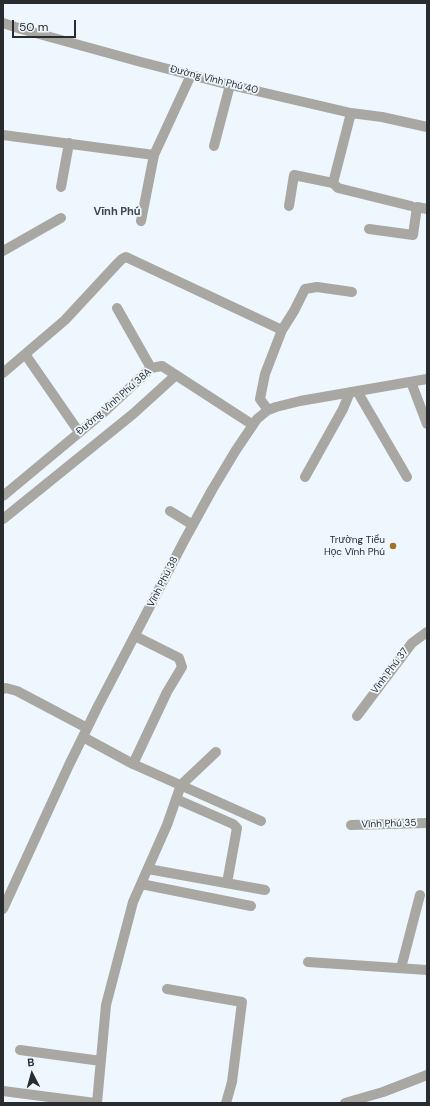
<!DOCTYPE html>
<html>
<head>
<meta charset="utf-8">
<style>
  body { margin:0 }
  #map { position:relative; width:430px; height:1106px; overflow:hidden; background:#eef7fe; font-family:"DM Sans",sans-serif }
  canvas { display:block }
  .frame { position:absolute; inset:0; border:4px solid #282c2f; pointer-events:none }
  .north { position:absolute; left:12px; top:1054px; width:40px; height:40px; -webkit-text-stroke:3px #eef7fe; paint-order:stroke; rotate:354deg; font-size:11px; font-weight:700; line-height:16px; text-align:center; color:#282c2f }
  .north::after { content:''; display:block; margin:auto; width:14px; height:18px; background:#282c2f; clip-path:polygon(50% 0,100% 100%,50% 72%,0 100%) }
  .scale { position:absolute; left:12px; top:20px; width:64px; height:18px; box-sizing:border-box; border:2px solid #282c2f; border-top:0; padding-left:5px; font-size:12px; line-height:14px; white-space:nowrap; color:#282c2f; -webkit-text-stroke:3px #eef7fe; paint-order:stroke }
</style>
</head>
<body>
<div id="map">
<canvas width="430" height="1106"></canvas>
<div class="frame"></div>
<div class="north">B</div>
<div class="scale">50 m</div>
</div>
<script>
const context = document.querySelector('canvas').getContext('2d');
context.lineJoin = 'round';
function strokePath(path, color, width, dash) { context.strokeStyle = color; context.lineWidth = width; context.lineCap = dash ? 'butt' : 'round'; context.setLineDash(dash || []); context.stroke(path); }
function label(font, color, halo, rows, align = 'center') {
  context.font = font + ' "DM Sans",sans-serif'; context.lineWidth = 3.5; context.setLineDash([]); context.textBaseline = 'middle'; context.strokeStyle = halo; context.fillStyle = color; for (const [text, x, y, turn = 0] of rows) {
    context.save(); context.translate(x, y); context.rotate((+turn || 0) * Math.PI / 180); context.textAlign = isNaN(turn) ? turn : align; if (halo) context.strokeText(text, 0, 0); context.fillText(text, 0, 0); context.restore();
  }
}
const minor = new Path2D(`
  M3,23L21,29L141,62L222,83L351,113L382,117L427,127
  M351,113L333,183L338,188L411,206
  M3,135L154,155
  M214,146L230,85
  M61,187L69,143
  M289,206L294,175L333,183
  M141,221L154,155L191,75
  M369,229L413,235L417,207L427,209
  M3,251L61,218
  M117,308L151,368
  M282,330L294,311L305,289L317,287L352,292
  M25,354L79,432
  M3,373L65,320L116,265L122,259L126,257L282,330L265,374L260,399L268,410
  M411,382L427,424
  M357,391L407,477
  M305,477L343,409L350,392
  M3,496L104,412L151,368L162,366L253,425
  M170,511L193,525
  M3,519L133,414L176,375
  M135,636L179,658L182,667L167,692L133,764L261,821
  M3,689L6,688L17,691L87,728
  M357,716L412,643L427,632
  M83,737L133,764
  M176,799L233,824L237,828L227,883
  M351,825L427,823
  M148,869L265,890
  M141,884L251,906
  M3,909L69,765L98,706L184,541L212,490L236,450L257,419L268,410L276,407L300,401L427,379
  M308,962L427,970
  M401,968L420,895
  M167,989L242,1002L232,1082L226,1103
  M20,1050L101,1061
  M3,1091L95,1103
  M97,1103L106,1005L133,902L167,825L181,785L216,752
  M345,1103L383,1092L427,1075`);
const markers = [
  [393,546,4,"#9d7522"]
];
const streetNames = [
  ["Đường Vĩnh Phú 40",214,80,14],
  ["Đường Vĩnh Phú 38A",114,402,-41],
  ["Vĩnh Phú 38",163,582,-63],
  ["Vĩnh Phú 37",390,671,-53],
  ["Vĩnh Phú 35",389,824,-2]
];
const poiNames = [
  ["Trường Tiểu",385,540],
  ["Học Vĩnh Phú",385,552]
];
const neighbourhoodNames = [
  ["Vĩnh Phú",117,212]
];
strokePath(minor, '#a9a7a2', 10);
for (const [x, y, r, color] of markers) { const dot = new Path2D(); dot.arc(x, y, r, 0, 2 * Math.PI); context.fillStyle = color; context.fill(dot); strokePath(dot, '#eef7fe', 1.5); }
label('10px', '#282c2f', '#eef7fe', streetNames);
label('10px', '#282c2f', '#eef7fe', poiNames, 'right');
label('bold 11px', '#3e464d', '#eef7fe', neighbourhoodNames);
</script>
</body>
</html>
